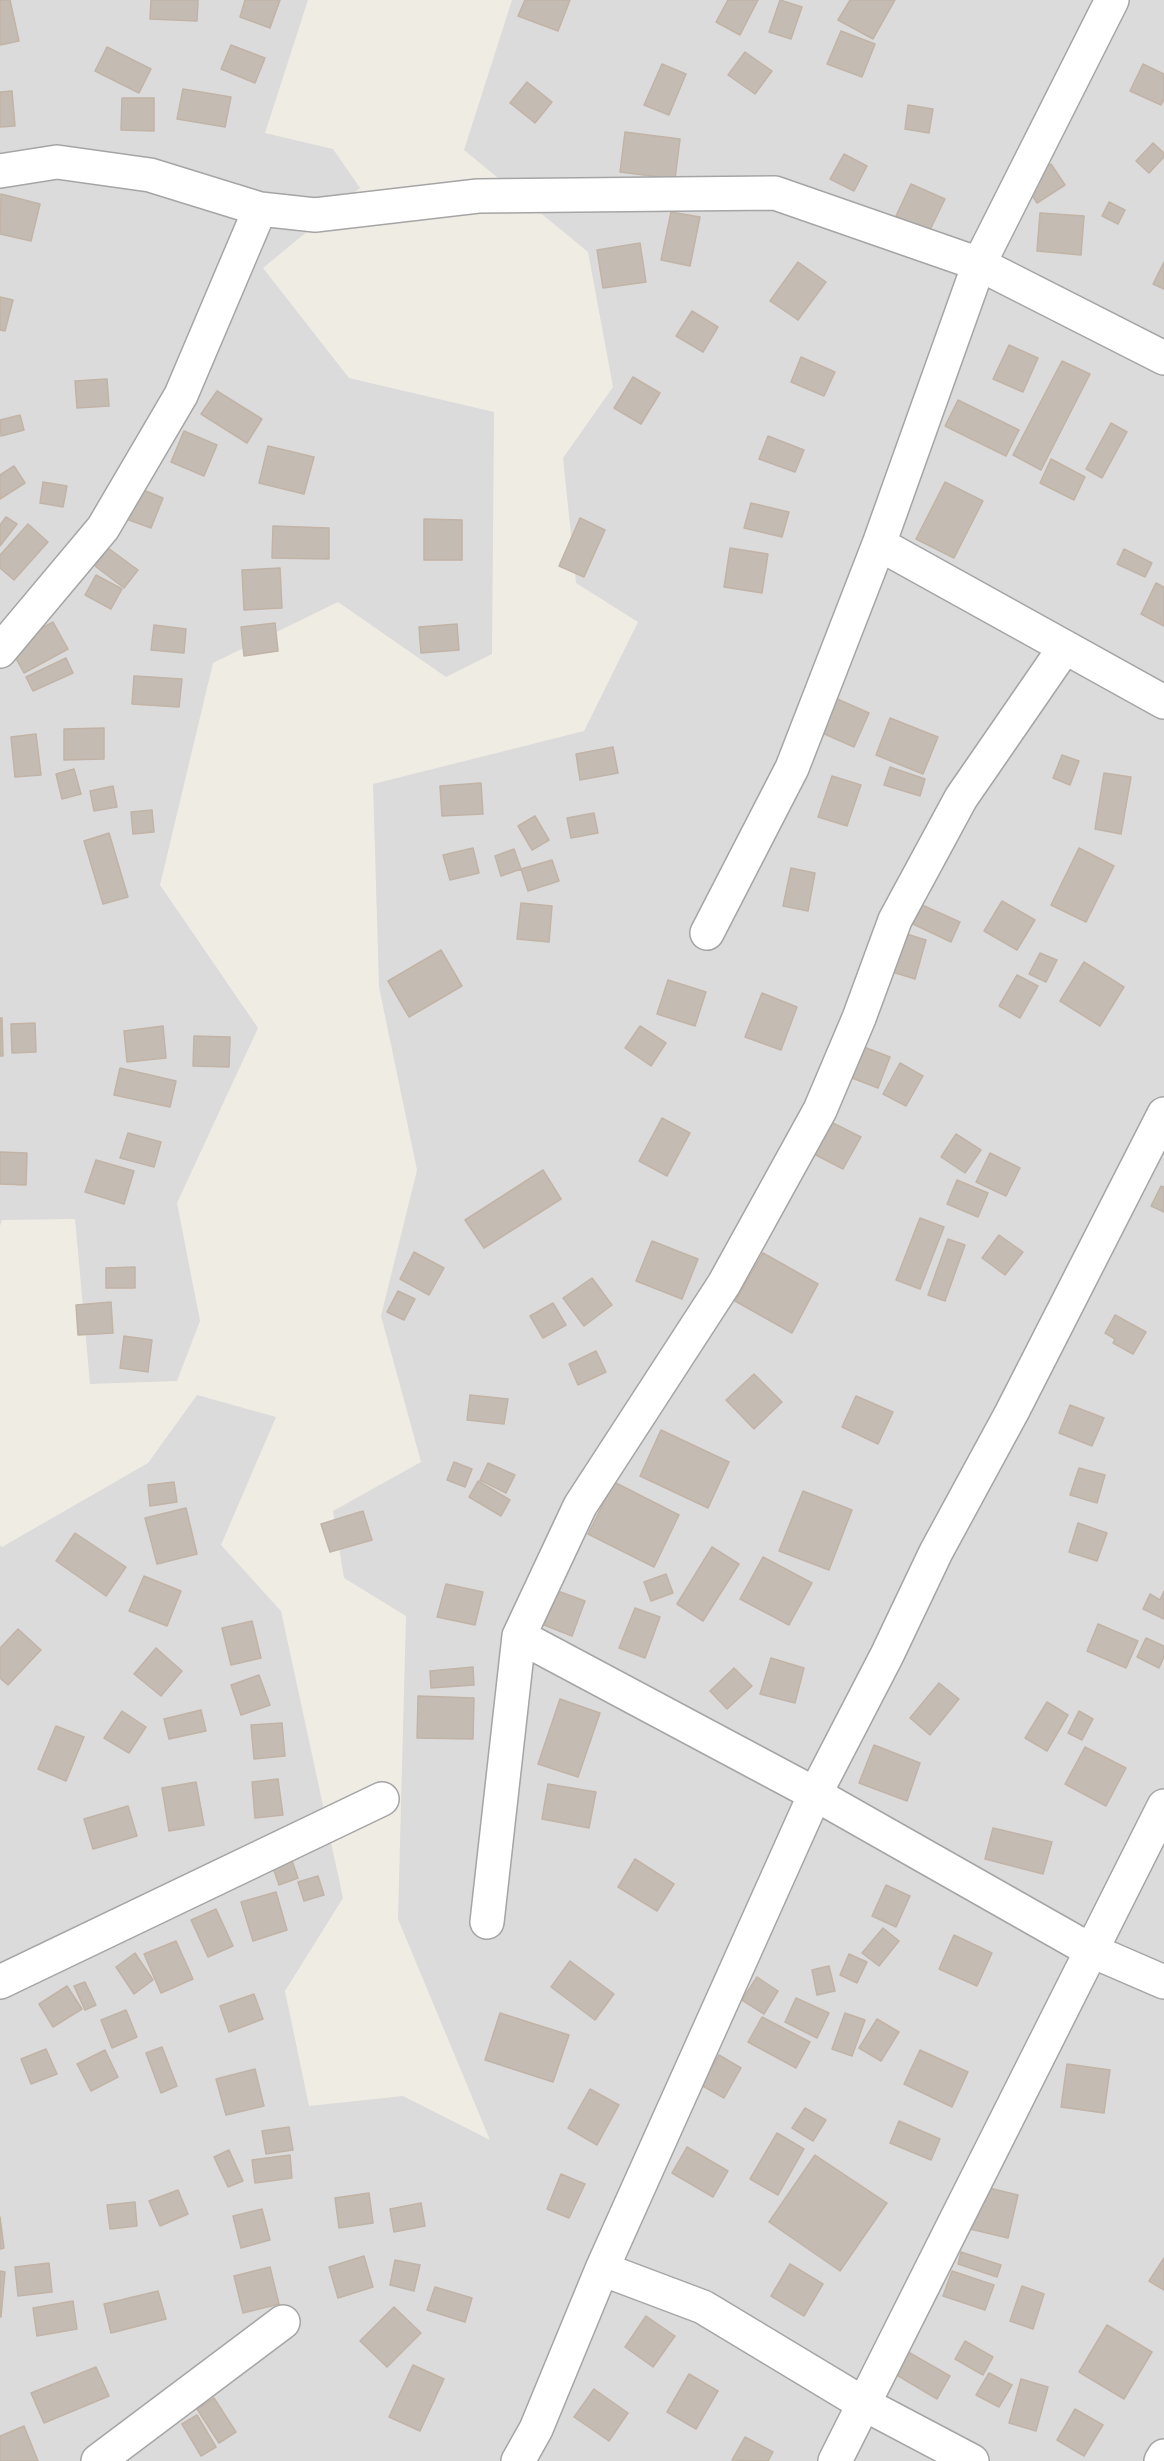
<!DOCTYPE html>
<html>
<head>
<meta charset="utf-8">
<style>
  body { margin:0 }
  canvas { display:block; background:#efece4 }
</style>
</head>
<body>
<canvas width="1164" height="2461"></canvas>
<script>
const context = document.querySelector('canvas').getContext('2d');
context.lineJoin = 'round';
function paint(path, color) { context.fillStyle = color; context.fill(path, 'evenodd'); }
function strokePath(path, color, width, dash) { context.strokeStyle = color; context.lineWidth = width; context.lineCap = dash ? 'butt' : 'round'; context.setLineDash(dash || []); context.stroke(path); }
const residential = new Path2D(`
  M0,0H308L265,133L333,149L360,188L263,268L349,378L494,412L492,654L446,677L338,602L213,663L160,885L258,1028L177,1203L200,1321L177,1381L90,1384L75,1219L2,1220L0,1226Z
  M512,0H1164V2461H0V1545L2,1547L148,1463L197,1395L276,1417L221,1545L281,1611L343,1898L285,1991L309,2106L403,2096L490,2140L398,1919L406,1616L344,1578L333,1511L421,1462L381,1316L417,1170L379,987L373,784L584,731L638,622L576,583L563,458L613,387L588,252L464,150Z`);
const building = new Path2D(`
  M0,0H10L19,41L0,45Z
  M151,0H198L197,21L150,19Z
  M245,0H280L270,28L240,17Z
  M525,0H570L558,31L518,16Z
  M728,0H758L740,35L716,22Z
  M780,0L802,7L791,39L769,32Z
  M850,0H895L873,39L838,20Z
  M841,31L875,44L862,77L827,64Z
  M231,45L265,58L255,83L221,69Z
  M107,47L151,69L139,93L95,71Z
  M745,52L772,71L755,94L728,75Z
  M662,64L686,74L669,115L644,105Z
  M1143,64L1164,74V99L1161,105L1130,91Z
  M527,82L552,102L535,123L510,103Z
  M183,89L231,97L225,127L177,119Z
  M12,91L15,126L0,127V92Z
  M122,98H154V131L121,130Z
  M908,105L933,109L929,133L905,129Z
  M625,132L680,139L675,179L620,172Z
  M1153,143L1164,153V157L1149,173L1136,161Z
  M844,154L867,166L854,191L830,179Z
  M1051,164L1065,185L1037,203L1024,182Z
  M911,184L945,199L929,232L896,216Z
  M1,194L40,204L31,241L0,234Z
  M1109,202L1125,210L1118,224L1102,216Z
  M671,212L700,217L690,266L661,260Z
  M1040,213L1084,216L1081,255L1037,251Z
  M640,243L646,282L603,288L597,250Z
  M798,262L826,282L798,320L770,301Z
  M1164,262V289L1153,284Z
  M0,297L13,300L5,331L0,330Z
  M692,311L718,327L703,352L676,336Z
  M1009,345L1038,358L1023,392L993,379Z
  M801,357L835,372L824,396L791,382Z
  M1062,361L1090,374L1041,470L1013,455Z
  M633,377L660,393L641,424L614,408Z
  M107,379L109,406L77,408L75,381Z
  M217,391L262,419L247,443L201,414Z
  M958,400L1019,430L1006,456L945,426Z
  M20,415L24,430L1,436L0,420Z
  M1111,423L1127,432L1102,478L1086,469Z
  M184,431L217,445L204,476L171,462Z
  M768,436L804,450L795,472L759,459Z
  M268,446L314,457L304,494L259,483Z
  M1051,459L1085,477L1074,500L1040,483Z
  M14,466L25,483L0,499V475Z
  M43,482L67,486L63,507L40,503Z
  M945,482L983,501L954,558L916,539Z
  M131,485L163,498L151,528L118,516Z
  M751,503L789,512L782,537L744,528Z
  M6,517L17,524L0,546V525Z
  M580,518L605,530L584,577L559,566Z
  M424,519L462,520V560H424Z
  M28,524L48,542L14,580L0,568V555Z
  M273,526L329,528V559L272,558Z
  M108,548L138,570L124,588L95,566Z
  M730,548L768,554L762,593L724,587Z
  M1124,549L1152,563L1145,577L1117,564Z
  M280,568L282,608L244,610L242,570Z
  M96,575L122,589L111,609L85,595Z
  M1156,583L1164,587V626L1141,614Z
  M53,622L68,649L24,673L9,646Z
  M275,623L278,651L244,656L241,627Z
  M457,624L459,650L421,653L419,627Z
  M154,625L186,629L184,653L151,650Z
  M66,658L73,673L33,691L26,677Z
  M134,676L182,679L179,707L132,704Z
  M826,694L869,713L854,747L811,728Z
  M890,718L938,737L923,774L876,755Z
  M104,728V759L64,760V729Z
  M36,734L41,775L15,777L11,737Z
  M613,747L618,773L580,780L576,754Z
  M1062,755L1079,761L1070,785L1053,778Z
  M890,767L925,779L920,796L884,785Z
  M74,769L81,794L62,799L56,774Z
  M1104,773L1131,777L1121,834L1095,829Z
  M832,776L861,785L847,826L818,817Z
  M481,783L483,814L442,816L440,786Z
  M113,786L117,807L94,811L90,791Z
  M152,810L154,832L133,834L131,812Z
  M594,813L598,833L571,838L567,818Z
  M535,816L549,840L532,850L518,826Z
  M109,833L128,897L103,904L84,841Z
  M473,848L479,873L450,880L443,855Z
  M1079,848L1114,866L1086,922L1051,905Z
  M514,849L521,869L501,876L495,856Z
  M552,860L559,881L528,891L521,869Z
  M791,868L815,873L808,911L783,906Z
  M1002,901L1035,920L1017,950L984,931Z
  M521,903L552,906L549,942L517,939Z
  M922,905L960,922L951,942L913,924Z
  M900,932L926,940L915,979L889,971Z
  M441,950L462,986L409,1017L388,981Z
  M1040,953L1057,960L1046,982L1029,974Z
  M1084,962L1124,987L1100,1026L1060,1001Z
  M1017,975L1038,986L1020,1018L999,1006Z
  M668,980L706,992L695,1026L657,1014Z
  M762,993L797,1007L781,1050L745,1037Z
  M0,1018H2L3,1056H0Z
  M35,1023L36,1052L12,1053L11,1024Z
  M163,1026L166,1058L127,1062L124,1031Z
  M640,1026L666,1043L651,1066L625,1048Z
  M194,1036L230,1037L229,1067L193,1066Z
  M864,1047L890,1057L878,1088L852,1078Z
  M900,1063L923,1076L906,1106L883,1094Z
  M120,1068L176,1081L170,1107L114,1095Z
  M662,1118L690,1133L667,1176L639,1161Z
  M829,1121L861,1137L843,1169L812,1153Z
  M128,1133L161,1142L154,1167L120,1158Z
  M956,1134L981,1150L965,1173L941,1157Z
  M0,1152L27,1153L26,1185L0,1184Z
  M990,1153L1020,1168L1006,1196L976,1182Z
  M96,1160L134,1171L124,1204L85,1192Z
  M543,1170L561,1199L484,1248L465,1220Z
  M957,1180L988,1193L978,1217L947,1204Z
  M1161,1186L1164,1187V1212L1151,1206Z
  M920,1218L944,1227L920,1289L896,1280Z
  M999,1235L1023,1252L1005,1275L982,1258Z
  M948,1239L965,1245L945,1301L928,1295Z
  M652,1241L698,1259L682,1299L636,1281Z
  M414,1252L444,1268L429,1295L400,1279Z
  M763,1253L818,1284L792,1333L735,1301Z
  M135,1267V1288H106V1268Z
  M592,1278L612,1305L584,1326L563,1298Z
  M398,1291L415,1299L404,1320L387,1312Z
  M111,1302L113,1333L78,1335L76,1305Z
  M553,1303L566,1325L543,1338L530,1316Z
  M1115,1315L1146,1332L1133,1354L1113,1343L1115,1339L1105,1333Z
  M124,1336L152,1340L148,1372L120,1368Z
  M596,1351L606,1372L578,1385L569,1364Z
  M754,1374L782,1402L754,1429L726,1400Z
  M470,1395L508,1399L504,1424L467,1420Z
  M856,1396L893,1412L878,1444L842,1427Z
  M1070,1405L1104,1418L1092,1446L1059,1433Z
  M661,1430L729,1462L708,1508L640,1476Z
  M454,1462L472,1469L465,1487L447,1480Z
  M488,1463L515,1475L506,1493L480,1480Z
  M1079,1468L1105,1475L1097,1503L1070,1495Z
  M478,1481L510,1500L501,1516L469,1497Z
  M174,1482L177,1502L150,1506L148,1485Z
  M614,1482L679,1515L654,1567L588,1534Z
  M803,1491L852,1510L829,1570L779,1551Z
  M186,1508L197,1554L157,1564L145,1518Z
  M363,1511L372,1540L330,1552L321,1524Z
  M1078,1523L1107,1533L1097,1561L1069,1552Z
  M75,1533L126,1567L106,1596L56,1561Z
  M712,1547L739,1564L703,1621L677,1604Z
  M763,1557L812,1583L789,1625L740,1599Z
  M666,1574L673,1593L651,1601L644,1582Z
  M144,1576L181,1591L167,1626L129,1611Z
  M446,1584L483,1592L475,1625L437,1617Z
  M547,1587L585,1601L572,1636L534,1621Z
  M1164,1591V1619L1143,1609L1150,1594L1160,1600Z
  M635,1608L660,1617L645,1658L619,1648Z
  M252,1621L261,1658L231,1665L222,1628Z
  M1098,1624L1138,1641L1126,1668L1087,1651Z
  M18,1629L41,1650L8,1685L0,1678V1648Z
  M1146,1638L1164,1646V1657L1159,1668L1137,1657Z
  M156,1648L182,1671L161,1696L134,1674Z
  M771,1658L804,1668L795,1703L760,1694Z
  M473,1667L474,1685L431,1688L430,1671Z
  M734,1668L752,1686L727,1709L710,1691Z
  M259,1675L270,1705L241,1715L231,1685Z
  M939,1683L959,1699L930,1735L910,1718Z
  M418,1696L474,1698L473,1739L417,1738Z
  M560,1699L600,1713L578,1777L538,1764Z
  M1047,1702L1068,1715L1047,1751L1025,1738Z
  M201,1710L206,1731L169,1739L164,1719Z
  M122,1711L146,1727L129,1753L104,1738Z
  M1079,1711L1093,1719L1082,1740L1068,1733Z
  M282,1723L285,1756L254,1759L251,1725Z
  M56,1726L84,1737L66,1781L38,1769Z
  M874,1745L920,1763L907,1801L859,1783Z
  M1085,1747L1126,1768L1106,1806L1065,1784Z
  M278,1779L283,1815L255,1818L252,1782Z
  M196,1782L204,1825L169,1831L162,1788Z
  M548,1784L596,1792L589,1828L542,1819Z
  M128,1806L137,1836L93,1849L84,1819Z
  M993,1828L1052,1842L1043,1874L985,1859Z
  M290,1855L298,1878L279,1885L271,1862Z
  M635,1859L674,1884L657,1911L618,1887Z
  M318,1876L324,1895L304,1901L298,1882Z
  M886,1885L910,1896L896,1927L872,1916Z
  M276,1892L287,1930L253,1941L241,1902Z
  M216,1909L233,1946L208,1957L191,1920Z
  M883,1928L899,1941L879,1966L862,1953Z
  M954,1935L992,1953L977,1986L939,1969Z
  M176,1941L193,1979L161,1993L144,1954Z
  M135,1953L153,1980L134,1994L116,1967Z
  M849,1954L867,1962L857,1983L840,1975Z
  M570,1961L614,1994L595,2020L551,1987Z
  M829,1966L835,1991L817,1995L812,1970Z
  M757,1977L778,1991L764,2014L742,2000Z
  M85,1982L96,2005L85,2010L74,1986Z
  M67,1986L82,2009L53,2027L39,2004Z
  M254,1994L263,2019L229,2032L220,2006Z
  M796,1998L829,2013L817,2038L785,2022Z
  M126,2010L137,2037L112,2048L101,2020Z
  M500,2013L569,2035L553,2082L485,2060Z
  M845,2013L865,2020L852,2056L832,2049Z
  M762,2017L810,2042L796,2068L748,2042Z
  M877,2019L899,2032L881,2061L859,2048Z
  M162,2047L177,2086L161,2093L146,2053Z
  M46,2049L57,2074L31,2084L21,2059Z
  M105,2050L118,2077L91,2091L77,2064Z
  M920,2050L968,2072L952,2107L904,2084Z
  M719,2055L741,2068L724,2098L701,2085Z
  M1067,2064L1110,2070L1104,2113L1061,2107Z
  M255,2069L264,2106L226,2115L216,2079Z
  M590,2089L619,2105L597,2145L568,2128Z
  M805,2108L826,2120L813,2141L792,2128Z
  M899,2121L940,2139L931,2160L890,2143Z
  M289,2127L293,2150L266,2154L262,2131Z
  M777,2133L804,2149L778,2195L750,2179Z
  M687,2147L728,2171L713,2197L672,2173Z
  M229,2150L243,2181L228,2187L214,2157Z
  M290,2155L292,2178L255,2183L252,2160Z
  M815,2155L887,2203L840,2271L769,2222Z
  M561,2174L585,2184L569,2218L547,2209Z
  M981,2186L1018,2195L1008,2238L970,2229Z
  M178,2190L188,2214L160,2226L149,2201Z
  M369,2193L373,2223L339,2228L335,2198Z
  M135,2202L137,2226L110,2229L107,2205Z
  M421,2203L425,2226L394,2232L390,2209Z
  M262,2209L270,2240L241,2248L233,2216Z
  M0,2217L4,2248L0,2249Z
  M961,2252L1001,2265L997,2277L958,2264Z
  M364,2256L373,2287L338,2298L329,2267Z
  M1164,2258V2290L1149,2281Z
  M395,2260L420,2265L414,2291L390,2285Z
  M49,2263L52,2292L18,2296L15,2267Z
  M790,2264L823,2284L804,2316L771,2296Z
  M270,2267L279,2304L243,2313L234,2276Z
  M0,2271L5,2272L1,2317H0Z
  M952,2271L994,2285L985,2310L943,2296Z
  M1022,2286L1044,2294L1033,2329L1010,2321Z
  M435,2287L472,2298L465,2322L427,2310Z
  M158,2291L166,2319L111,2333L104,2304Z
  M73,2301L77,2329L37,2336L33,2308Z
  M394,2307L421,2333L387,2367L360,2341Z
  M646,2316L675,2336L653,2367L625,2347Z
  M1107,2325L1152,2352L1124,2399L1079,2372Z
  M965,2341L993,2357L983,2375L955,2359Z
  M903,2349L950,2376L937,2399L890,2371Z
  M413,2365L444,2379L420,2431L389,2417Z
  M96,2367L109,2396L44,2423L31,2393Z
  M989,2373L1012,2385L999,2407L976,2395Z
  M689,2374L718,2391L696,2429L667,2412Z
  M1021,2379L1048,2387L1036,2431L1009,2423Z
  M594,2389L628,2413L609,2441L574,2417Z
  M214,2398L236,2432L219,2443L197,2409Z
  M1075,2409L1103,2425L1084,2456L1057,2440Z
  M197,2415L216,2447L201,2456L182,2424Z
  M24,2426L38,2461H0V2436Z
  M745,2437L773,2452L768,2461L732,2460Z`);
const minor = new Path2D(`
  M0,171L57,162L150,175L260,209L315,215L478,196L775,193L979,264L1164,358
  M879,544L1164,702
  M0,651L103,528L181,395L260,209
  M707,933L792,768L879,544L979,264L1112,0
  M519,1636L815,1794L1090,1950L1164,1982
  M487,1922L519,1636L580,1506L724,1284L820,1110L859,1018L895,920L961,798L1065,647
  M0,1982L382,1799
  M98,2461L283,2322
  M518,2461L536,2429L602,2269
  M835,2461L1164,1806
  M972,2461L864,2404L703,2307L602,2269L815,1794L887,1655L936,1552L1012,1412L1164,1114
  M1161,2461L1164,2456`);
paint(residential, '#dcdbdb');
paint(building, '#c4bcb3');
strokePath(building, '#c1b3a6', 1.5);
strokePath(minor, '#a5a5a5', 36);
strokePath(minor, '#fff', 33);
</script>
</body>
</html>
